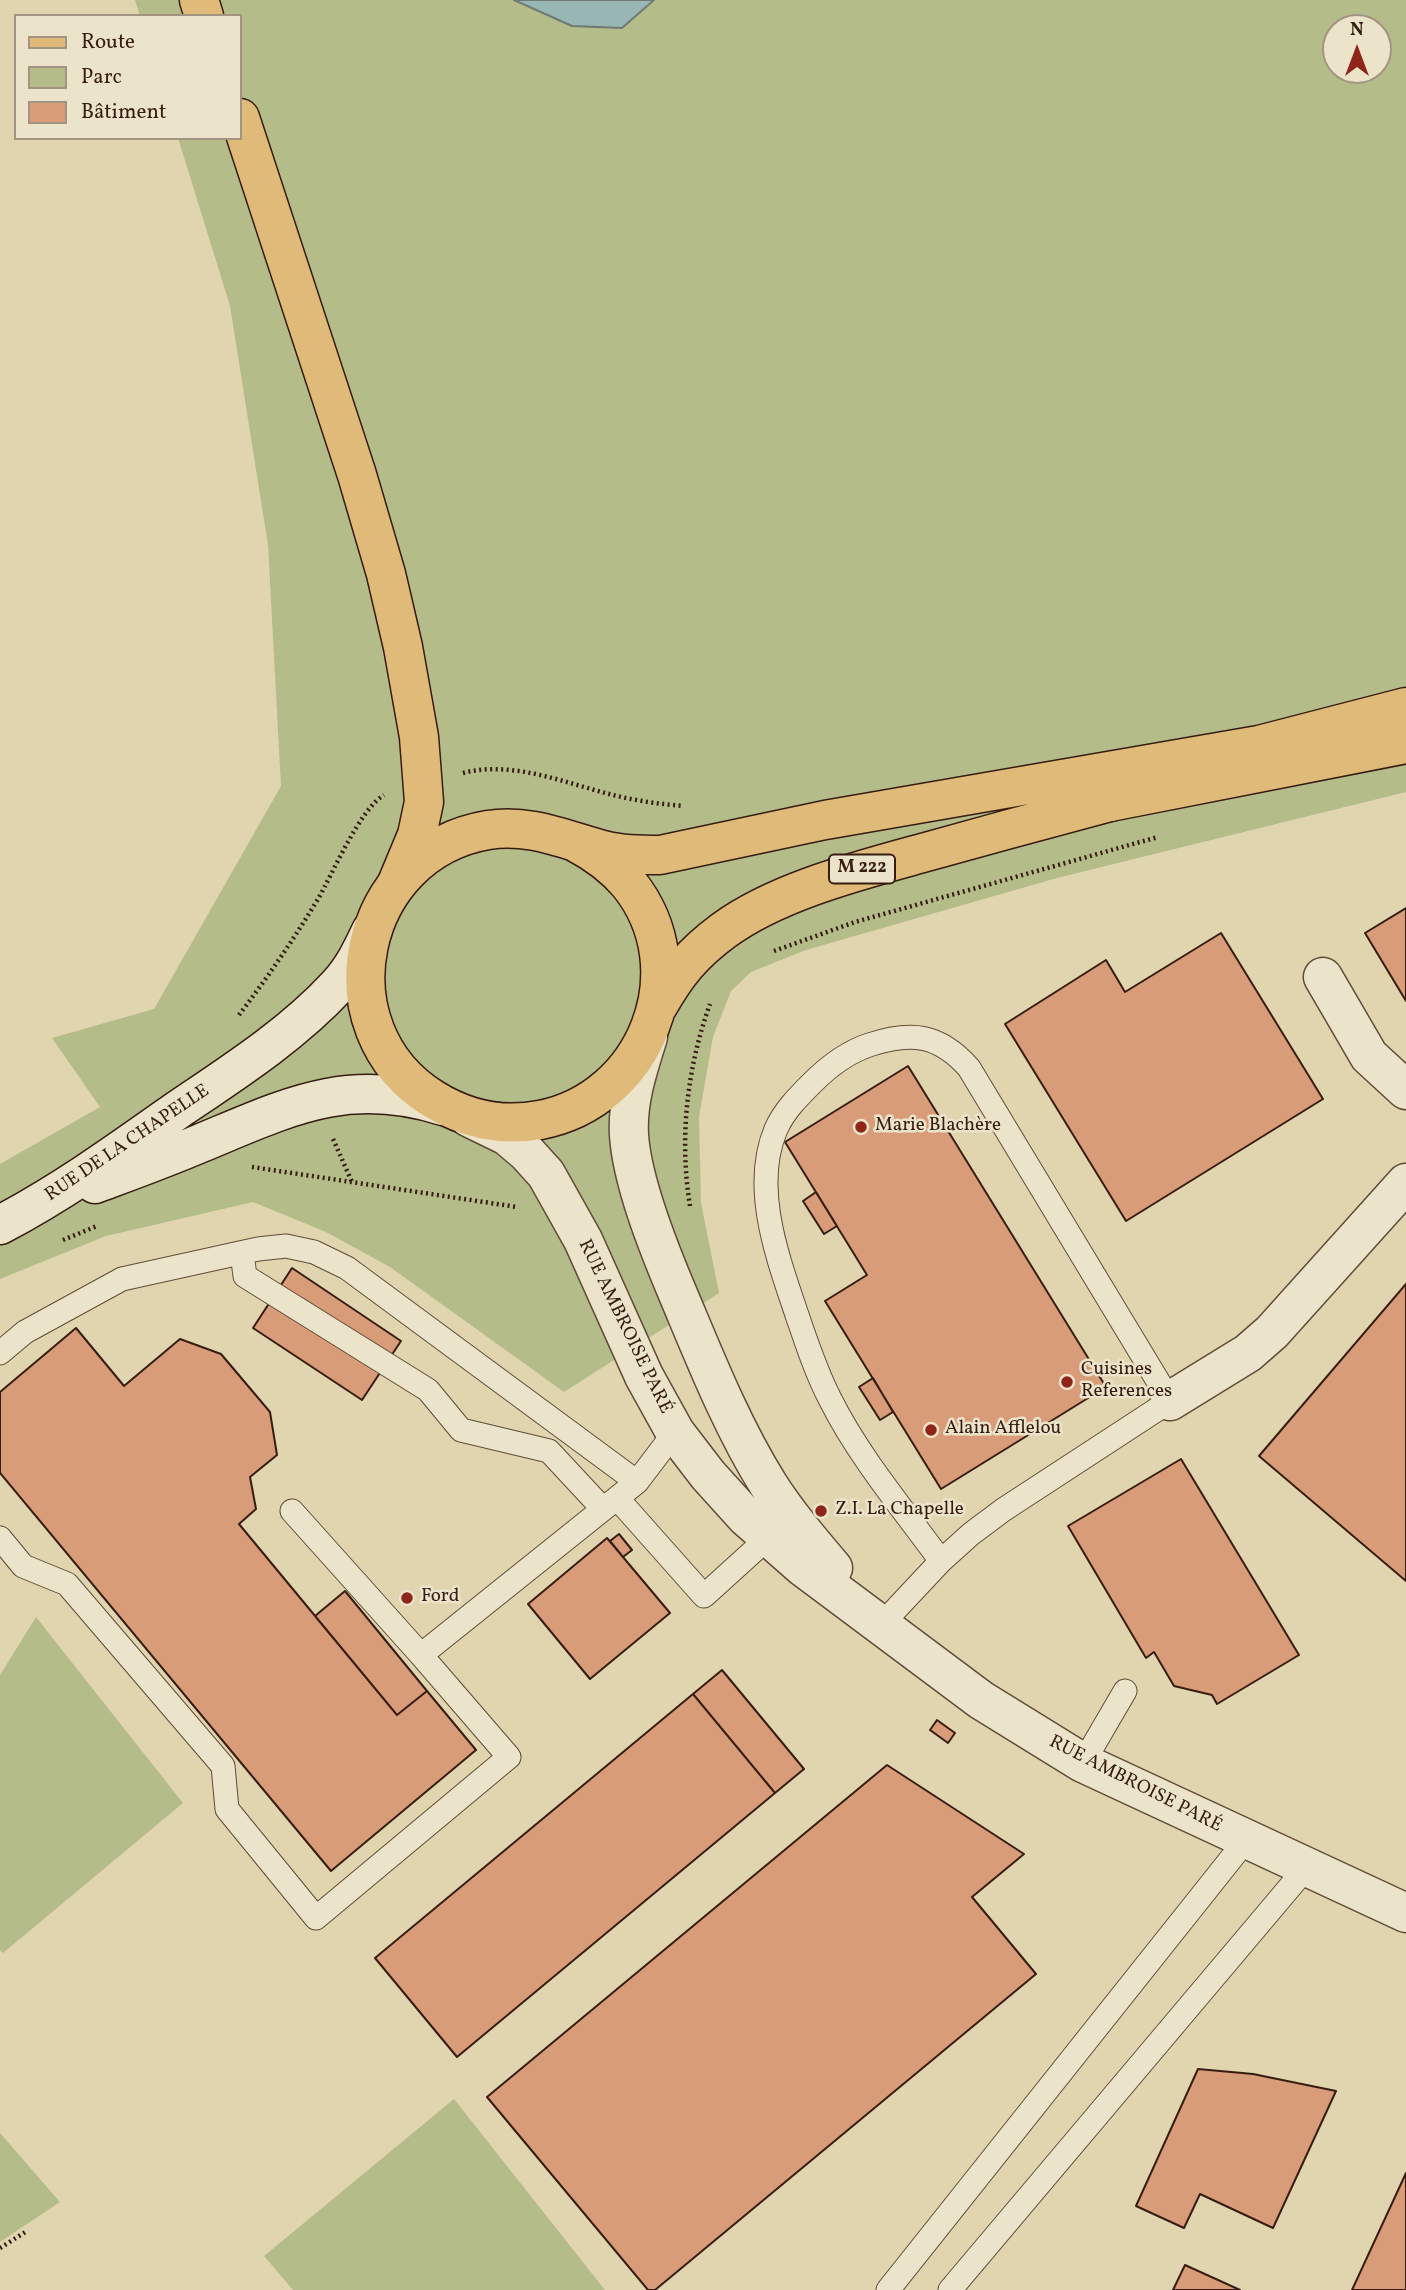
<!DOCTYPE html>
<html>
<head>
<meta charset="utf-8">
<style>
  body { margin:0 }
  #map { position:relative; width:1406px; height:2290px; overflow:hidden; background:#e0d5af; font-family:Vollkorn,serif }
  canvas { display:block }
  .legend { position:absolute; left:14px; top:14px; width:228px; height:126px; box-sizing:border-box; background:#ebe4cb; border:2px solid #a39481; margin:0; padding:9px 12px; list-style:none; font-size:21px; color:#371d11 }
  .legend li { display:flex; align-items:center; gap:14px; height:35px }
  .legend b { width:35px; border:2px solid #a39481 }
  .north { position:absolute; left:1322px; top:14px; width:70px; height:70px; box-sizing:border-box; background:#ebe4cb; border:2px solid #a39481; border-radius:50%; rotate:0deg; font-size:19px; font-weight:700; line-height:28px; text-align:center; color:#371d11 }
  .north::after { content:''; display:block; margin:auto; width:24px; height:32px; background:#8f2418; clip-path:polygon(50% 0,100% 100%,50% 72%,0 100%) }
</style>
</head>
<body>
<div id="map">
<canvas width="1406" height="2290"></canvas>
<ul class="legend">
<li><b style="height:9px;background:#e0ba78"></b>Route</li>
<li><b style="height:19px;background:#b4bd8a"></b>Parc</li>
<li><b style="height:19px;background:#d99c78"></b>Bâtiment</li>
</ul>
<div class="north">N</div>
</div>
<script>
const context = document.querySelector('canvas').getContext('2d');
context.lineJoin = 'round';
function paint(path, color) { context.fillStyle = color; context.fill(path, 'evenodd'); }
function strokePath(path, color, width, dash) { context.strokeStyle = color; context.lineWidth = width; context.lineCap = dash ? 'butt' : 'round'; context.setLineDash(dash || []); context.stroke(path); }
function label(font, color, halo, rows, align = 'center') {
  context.font = font + ' Vollkorn,serif'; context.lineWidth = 5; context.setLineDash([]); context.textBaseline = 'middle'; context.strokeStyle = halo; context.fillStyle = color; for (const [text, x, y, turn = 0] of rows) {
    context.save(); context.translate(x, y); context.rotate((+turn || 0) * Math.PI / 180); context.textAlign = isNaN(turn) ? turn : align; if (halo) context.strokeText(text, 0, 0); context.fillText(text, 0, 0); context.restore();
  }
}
const green = new Path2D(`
  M135,0H514L572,26L622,28L654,0H1406V792L1057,878L806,950L751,972L731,991L713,1037L699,1117L701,1203L719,1293L564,1392L390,1267L326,1232L253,1202L106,1236L0,1279V1164L100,1107L52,1038L154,1009L281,786L268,545L230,306L178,138H240V16H140ZM1336,28H1378V70H1336Z
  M36,1617L183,1803L3,1953L0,1950V1675Z
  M454,2099L605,2290H293L264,2256Z
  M0,2133L60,2202L0,2242Z`);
const water = new Path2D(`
  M514,0H654L622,28L572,26Z`);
const building = new Path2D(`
  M1406,908V1001L1365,933Z
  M1221,933L1323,1099L1126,1221L1005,1024L1106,960L1125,992Z
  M908,1066L1106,1387L941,1489L825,1301L867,1275L785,1142Z
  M816,1192L837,1226L824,1234L803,1201Z
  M292,1268L401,1341L362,1400L253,1328Z
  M1406,1284V1581L1259,1456Z
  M76,1328L124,1386L180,1339L221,1354L270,1412L277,1455L250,1477L256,1509L239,1524L397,1715L427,1691L476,1750L331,1871L0,1473V1392Z
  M873,1378L893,1412L880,1420L859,1387Z
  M1181,1459L1299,1655L1217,1704L1212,1695L1174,1686L1154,1652L1146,1658L1068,1526Z
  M619,1534L632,1550L623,1557L610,1541Z
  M607,1538L670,1613L590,1679L528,1604Z
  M345,1591L427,1691L397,1715L315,1616Z
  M722,1670L804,1769L775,1793L693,1694Z
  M693,1694L775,1793L457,2057L375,1958Z
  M937,1720L955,1733L948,1743L930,1730Z
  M887,1765L1024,1854L972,1897L1036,1974L655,2290H648L487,2097Z
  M1198,2069L1253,2074L1336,2091L1273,2228L1200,2194L1184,2228L1136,2206Z
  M1406,2173V2290H1352Z
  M1185,2265L1240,2290H1173Z`);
const path = new Path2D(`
  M463,773C512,760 565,783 613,795C637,801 660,804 684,806
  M774,951L855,922L1158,837
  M239,1015C267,978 294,939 318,899C333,873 360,809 384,795
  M333,1139L352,1182
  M252,1167L517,1207
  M690,1206C679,1138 687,1068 710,1004
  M63,1240L97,1226
  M0,2248L27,2231`);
const lane = new Path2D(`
  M242,1253L245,1276L428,1390L461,1430L549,1451L603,1509
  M0,1353L25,1332L122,1279L258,1249L286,1246L314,1252L347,1268L637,1482
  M617,1498L704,1596L769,1537
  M292,1511L421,1655
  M0,1538L23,1566L67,1584L223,1766L227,1809L316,1918L509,1757L421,1655L637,1482L675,1432
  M881,1625L941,1561L971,1534L1003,1510L1170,1401L969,1068C939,1034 911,1031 869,1045C848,1052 827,1068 812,1083C798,1097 784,1111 776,1129C751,1188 778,1258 797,1315C807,1344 816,1372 830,1399C859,1457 903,1509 941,1561
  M1083,1763L1125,1691
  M888,2290L1246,1840
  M950,2290L1306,1868`);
const street = new Path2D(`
  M1323,977L1369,1056L1406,1090
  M648,1037C638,1069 627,1101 629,1135C632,1181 657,1244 675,1287C703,1353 730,1423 768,1484C787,1514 810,1541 833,1568
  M468,1117L507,1136L527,1153L546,1174L583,1240L644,1376L675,1432L708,1475L746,1517L803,1567L981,1700L1083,1763L1406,1913
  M1170,1401L1248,1353L1272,1332L1406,1183`);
const secondary = new Path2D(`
  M95,1184C130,1171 166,1158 201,1143C288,1107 347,1076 443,1106
  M0,1225C63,1192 121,1150 179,1109C234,1072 293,1034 338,985C353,969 362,950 371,931`);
const primary = new Path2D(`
  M575,842C596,853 614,866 629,884C698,970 646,1100 540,1120C502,1127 465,1119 433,1099C319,1028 357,852 488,830C531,823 567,841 607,851C625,855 642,855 660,855L825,820L1259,745L1406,707
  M658,1006C677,973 692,954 723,931C777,891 861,870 926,852C987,835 1049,818 1110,802L1142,789`);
const highway = new Path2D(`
  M199,0L204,16
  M240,118L357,475L386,574L403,647L419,737L424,802L417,835L397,883
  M1110,802L1406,744`);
const markers = [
  [861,1127,7,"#8f2418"],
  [1067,1382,7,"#8f2418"],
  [931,1430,7,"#8f2418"],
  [821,1511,7,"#8f2418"],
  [407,1598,7,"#8f2418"]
];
const shields = [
  [862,869,66]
];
const shieldNames = [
  ["M 222",862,869]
];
const poiNames = [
  ["Marie Blachère",875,1127],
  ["Cuisines",1081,1371],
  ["References",1081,1393],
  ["Alain Afflelou",945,1430],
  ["Z.I. La Chapelle",835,1511],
  ["Ford",421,1598]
];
const streetNames = [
  ["RUE DE LA CHAPELLE",128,1144,-34],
  ["RUE AMBROISE PARÉ",624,1327,64],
  ["RUE AMBROISE PARÉ",1135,1785,27]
];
paint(green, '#b4bd8a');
paint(water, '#97b6b4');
strokePath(water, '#717973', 2);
paint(building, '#d99c78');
strokePath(building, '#371d11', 2);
strokePath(lane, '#614b38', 25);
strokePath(street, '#614b38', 41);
strokePath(secondary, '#371d11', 41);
strokePath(primary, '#371d11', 41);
strokePath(highway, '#371d11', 41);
strokePath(path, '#371d11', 4.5, [2, 3.5]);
strokePath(lane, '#ebe4cb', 23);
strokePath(street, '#ebe4cb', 38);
strokePath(secondary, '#ebe4cb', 38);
strokePath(primary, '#e0ba78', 38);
strokePath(highway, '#e0ba78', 38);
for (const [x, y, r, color] of markers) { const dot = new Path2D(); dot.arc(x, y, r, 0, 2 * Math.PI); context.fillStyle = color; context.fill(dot); strokePath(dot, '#ebe4cb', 2.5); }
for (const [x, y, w] of shields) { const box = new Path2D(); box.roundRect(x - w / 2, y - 14.5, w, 29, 5); context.fillStyle = '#ebe4cb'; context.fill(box); strokePath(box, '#371d11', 2); }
label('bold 18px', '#371d11', null, shieldNames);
label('19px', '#371d11', '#ebe4cb', poiNames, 'left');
label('19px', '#371d11', '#ebe4cb', streetNames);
</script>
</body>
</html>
